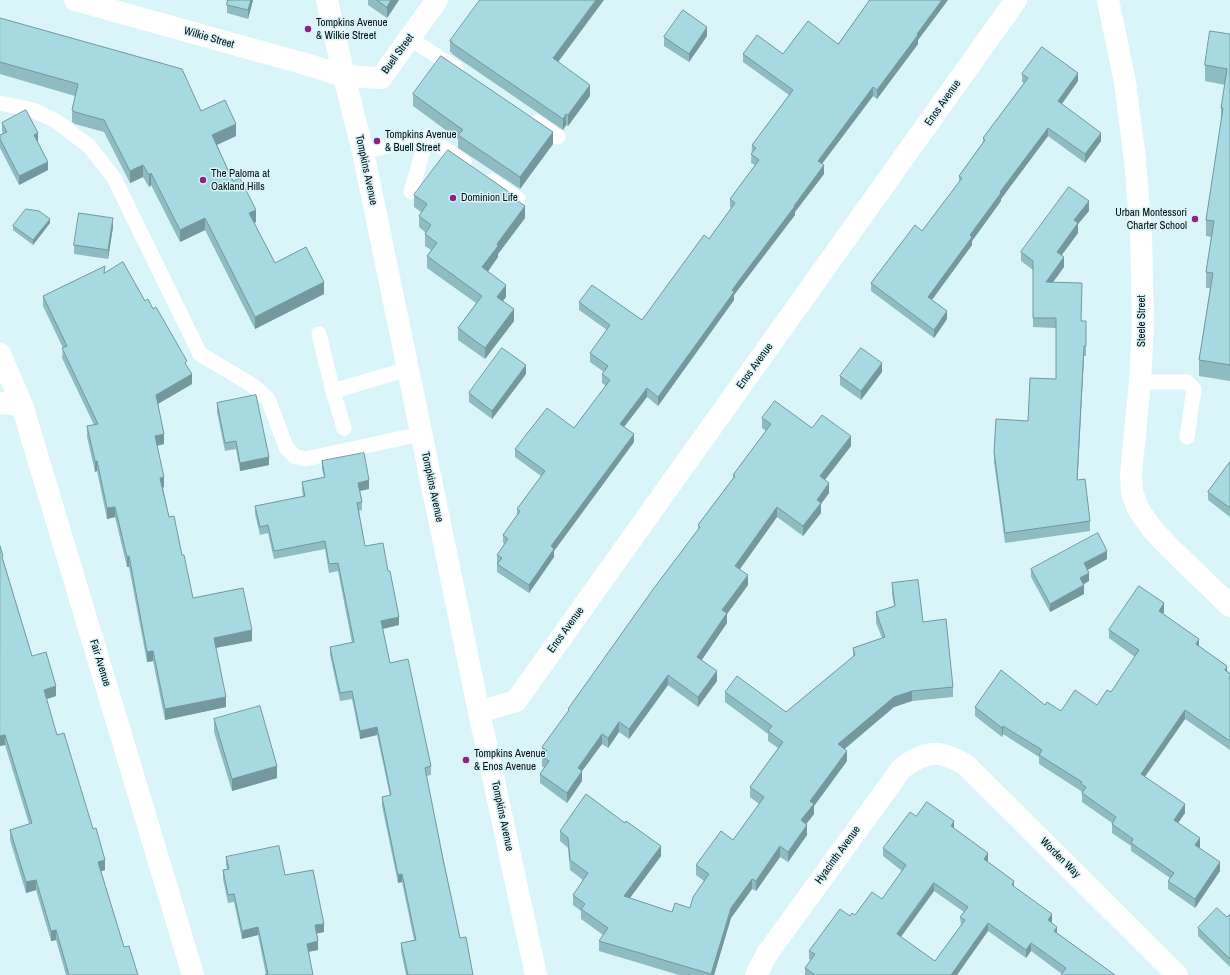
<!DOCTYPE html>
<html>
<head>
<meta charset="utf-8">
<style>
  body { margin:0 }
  canvas { display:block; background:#d9f5f9 }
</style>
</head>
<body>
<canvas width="1230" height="975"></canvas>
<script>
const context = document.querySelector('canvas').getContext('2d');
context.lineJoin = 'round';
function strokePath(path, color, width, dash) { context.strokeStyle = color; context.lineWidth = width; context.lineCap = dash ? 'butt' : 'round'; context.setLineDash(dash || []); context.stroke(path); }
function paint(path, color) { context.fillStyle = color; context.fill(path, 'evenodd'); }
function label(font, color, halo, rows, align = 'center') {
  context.font = font + ' "Archivo Narrow",sans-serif'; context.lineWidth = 3; context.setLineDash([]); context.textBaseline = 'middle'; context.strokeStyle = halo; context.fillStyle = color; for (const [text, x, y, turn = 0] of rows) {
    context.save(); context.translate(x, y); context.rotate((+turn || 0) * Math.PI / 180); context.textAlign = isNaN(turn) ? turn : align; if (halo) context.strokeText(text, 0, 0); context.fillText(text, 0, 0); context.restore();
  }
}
const lane = new Path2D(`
  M410,39L456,68
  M0,103L33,110L56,121L89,146L114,178L200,354L252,385L268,399L286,447L294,456L305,459L421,434
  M536,122L558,137
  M363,152L427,137L464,162
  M492,181L518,199
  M411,192L427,137
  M319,334L333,391
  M1140,382H1187L1194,389L1187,437
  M344,428L333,391L408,369`);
const street = new Path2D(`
  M75,0L305,64L344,76L381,78L437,0
  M327,0L344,76L363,152L479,712L536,975
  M1108,0L1125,82L1135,160L1141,232L1143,325L1140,382L1131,474L1132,492L1138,509L1153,530L1170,548L1230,606
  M0,354L22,405L193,975
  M0,403L22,405
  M479,712L516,701L1016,0
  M756,975L767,954L902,768C927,750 939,749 966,765L1177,975`);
const wall = new Path2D(`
  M226,0H253L248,19L227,13V5L228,1Z
  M368,0H399L387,18L368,5Z
  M870,0H948L918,40V44L877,99L873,96L822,164L824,174L795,212V215L734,295V300L658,406L647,397L624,427L634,442L554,551V557L529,593L497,572V555L505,544L503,543V535L517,515V509L541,476L515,457V449L574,428L606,386L602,383V374L604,372L590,362V353L607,330L579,310V302L642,320L709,239L731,208L730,207V199L755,165L751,163L752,145L789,95L743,62V54H783L838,44Z
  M0,18L201,111L236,136L217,145L233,181L256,222L254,223L275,263L324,294L255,329L205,230L180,242L151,185L149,187L143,177L130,183L104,132L75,124L72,122V110L75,96L0,74Z
  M1230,34V381L1199,376V360L1210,288H1206V272L1211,237L1206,236V220L1221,124V108L1225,85L1205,81V65Z
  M707,36L689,62L664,46V37Z
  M450,41L559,62L590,96L568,126L566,125L563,130L452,54V53L450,52Z
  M1022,74L1078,81L1062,104L1101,141L1085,163L1048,136L1001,199V201L972,241V245L932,300L947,319L934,338L871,291V283L922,231L959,183V176L983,142V138L1024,83L1022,82Z
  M413,94L553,144L520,189L458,148V139L413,106Z
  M2,123L38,141L37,142L48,170L19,185L0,148V135L3,133L2,131Z
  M509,194L525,218L498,254V257L488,272L506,297L503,301L514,321L485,359L458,340V328L476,303L427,268V256L431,250L425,246V234L426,233L419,227V216L421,212L414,207V195Z
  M1089,211L1078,224V233L1062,255L1064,267L1052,283L1082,321H1086V356H1084L1077,480L1090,521V531L1005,543L994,462V452L1028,421L1056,379V328L1033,327V270L1021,261V252Z
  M50,223L33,245L13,230V226Z
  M113,227L108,259L74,254V245Z
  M105,272L145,301L187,366L192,384L158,404L164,444L157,446L164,487L163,488L169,517L182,555L193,598L252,641L216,648L226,707L165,720L153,661L147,662L129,567H127L115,517L107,519L97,471L95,472L87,437V426L94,425L62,358L63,348L43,306V296Z
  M882,372L861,400L840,385V376Z
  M526,374L492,419L469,402V393Z
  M217,403L269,465L240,471L236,449L225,451L217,412Z
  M762,418L812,428L851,446L825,480L829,493L821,504V513L803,536L777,517L740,569L748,585L727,614V623L701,660L717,681L698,707L668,685L629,739L619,732L608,748L602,744L582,771V781L567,803L540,783V774L544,768L542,766V747L568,713V709L698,530V525L733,478V475L766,431L762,428Z
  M322,461L369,489L360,491L362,502V510L359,511L365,546L399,625L383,629L390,663L431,766V775L426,776L460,938L473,975H406L401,951V943L414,940L402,882L398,883L382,806V797L390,796L377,735L360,739L352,699L340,701L330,655V647L352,643L338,571L329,573L325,549L274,559L268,533L260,535L255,514V506L303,497L302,490V482L324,477L322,469Z
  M1230,462V517L1208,500V492Z
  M0,546L3,560L32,656L56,696L46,699L57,735L105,870L101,871L124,947L138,975H66L56,940L51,941L36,890L26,893L10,840V830L29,824L5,745L0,746Z
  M1107,559L1087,570L1089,581L1084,584V594L1050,612L1031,577V569Z
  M892,583L923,622L953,687V697L912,701L894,707L845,749L847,761L814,806V814L806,824L807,835L788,862L780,857L756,891L752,889L731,918L714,975H679L599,951V941L603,935L581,919V911L573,905V895L583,880L570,870L568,848L560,841V831L661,856L630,898L672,912L690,908L704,881L696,875V865L733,840L759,804L750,797V787L778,748L768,741V734L725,702V692L786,712L853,657V648L882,638L876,623V612L894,606L892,593Z
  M1164,612L1163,614L1230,673V750L1185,719L1145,777L1185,813L1178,823L1200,847L1199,848L1220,871L1195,908L1168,889V881L1170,878L1131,851V846L1112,833V823L1082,802V793L1081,791L1039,764V757L1003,734L1002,737L975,716V707L1045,705L1061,711L1097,705L1111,692L1135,657L1109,638V630Z
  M214,719L277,778L232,791L214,732Z
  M916,816L954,828L988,861V862L1051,923L1057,933L1115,975L1062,974L1031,951L1026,958L988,931L957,975H805V968L811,960L809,959V951L850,916L855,915L882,899L902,871L883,856V848ZM934,891L964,912L960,917L961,925L935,961L901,937Z
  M226,857L285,875L324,932L317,933L318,950L308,952L313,975H266L258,935L242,939L234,902L228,903L223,879V870L227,869L226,865Z
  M1230,914V967L1198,936V928L1227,917Z`);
const shadedWall = new Path2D(`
  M251,0H253L248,19V10Z
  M391,0H399L387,18V7Z
  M596,0H604L553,69V58Z
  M942,0H948L918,40V44L877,99V90Z
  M707,27V36L689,62V54Z
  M1078,73V81L1058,109V101Z
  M590,85V96L568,126V115Z
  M873,87V96L818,169V161Z
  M566,114V125L563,130V119Z
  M236,124V136L212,147V135Z
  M1048,128V136L1001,199V201L972,241V245L928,305V297L1000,192Z
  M553,132V144L520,189V177Z
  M38,133V141L34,144V135Z
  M1101,133V141L1085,163V154Z
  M48,162V170L19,185V176Z
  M143,165V177L130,183V171Z
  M824,165V174L795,212V215L734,295V300L658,406V397L732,290Z
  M151,173V185L149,187V175Z
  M1089,201V211L1078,224V233L1057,261V252L1074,220Z
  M525,206V218L498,254V257L482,279V267L497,244Z
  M256,210V222L249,225V213Z
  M113,218V227L108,259V250Z
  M205,218V230L180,242V230Z
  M50,219V223L33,245V240Z
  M1064,257V267L1046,292V282Z
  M324,282V294L255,329V317Z
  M506,285V297L497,308V297Z
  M514,309V321L485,359V348Z
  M947,311V319L934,338V330Z
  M1084,346V356L1077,490V480Z
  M882,363V372L861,400V391Z
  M526,365V374L492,419V411Z
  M192,374V384L156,405V395Z
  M647,388V397L620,432V424Z
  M164,434V444L155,446V436Z
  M634,434V442L554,551V557L529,593V585L551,546Z
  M851,436V446L820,486V476Z
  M269,457V465L240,471V463Z
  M95,461H97V471L95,472Z
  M164,477V487L160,488V478Z
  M369,480V489L358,491V483Z
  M829,483V493L821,504V513L803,536V526L817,500Z
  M115,507V517L107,519V508Z
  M777,507V517L735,576V566Z
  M1107,551V559L1084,572V563Z
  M129,556V567H127V557Z
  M1089,573V581L1080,586V578Z
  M748,575V585L727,614V623L697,667V657L722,610Z
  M1084,585V594L1050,612V604Z
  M1164,603V612L1159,620V611Z
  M399,617V625L381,629V621Z
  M252,630V641L214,648V638Z
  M1199,639V647L1196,644Z
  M153,651V661L147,662V652Z
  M1227,666V675L1225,670Z
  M717,671V681L698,707V697Z
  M668,675V685L629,739V729Z
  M56,686V696L44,700V690Z
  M912,691V701L894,707L838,754V744L894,697Z
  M226,697V707L165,720V709Z
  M1185,710V719L1141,782V774Z
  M619,722V732L608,748V738Z
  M1003,726V734L1002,737V728Z
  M377,727V735L360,739V731Z
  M602,734V744L582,771V781L567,803V793L578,768Z
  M5,735V745L0,746V736Z
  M847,751V761L814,806V814L801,831V820L810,801Z
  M277,766V778L232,791V779Z
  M1185,804V813L1174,829V820Z
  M954,821V830L951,826Z
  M807,825V835L788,862V852Z
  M1200,838V847L1195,854V845Z
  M661,846V856L624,906V896Z
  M780,846V857L756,891V881Z
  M988,853V861L984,867V859Z
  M105,860V870L98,872V862Z
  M1220,862V871L1195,908V899Z
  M402,874V882L398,883V875Z
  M752,879V889L731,918L714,975H711L731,908Z
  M36,880V890L26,893V882Z
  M1014,881V890L1012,885Z
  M934,883V891L897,942V934Z
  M1052,914V923L1048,920Z
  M988,923V931L957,975H951Z
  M324,924V932L315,934V925Z
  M258,927V935L242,939V931Z
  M1057,927V935L1054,931Z
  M56,930V940L51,941V931Z
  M318,941V950L307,952V944Z
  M1031,943V951L1026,958V950Z`);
const building = new Path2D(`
  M228,0H251L248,10L227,5Z
  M377,0H391L387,7Z
  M480,0H596L553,58L590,85L568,115L566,114L563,119L452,43V42L450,41Z
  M870,0H942L917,34L918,35L877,90L873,87L818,161L824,165L794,206H795L732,290L734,292L658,397L647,388L620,424L634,434L551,546L554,549L529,585L497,564L502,558L497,555L508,539L503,535L520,511L517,509L545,471L515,449L547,408L574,428L610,380L602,374L608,366L590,353L610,325L579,302L592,285L642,320L704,235L709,239L735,203L730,199L759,160L751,154L756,148L752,145L793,90L743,54L757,35L783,54L808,21L838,44Z
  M683,10L707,27L689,54L664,37Z
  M0,18L182,69L201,111L225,100L236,124L212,135L233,181L240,178L256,210L249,213L275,263L306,247L324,282L255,317L205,218L180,230L151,173L149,175L143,165L130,171L104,120L75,112L72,110L78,84L0,62Z
  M1210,31L1230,34V365L1199,360L1213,273L1206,272L1214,221L1206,220L1223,108H1221L1227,69L1205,65Z
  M1042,47L1078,73L1058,101L1101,133L1085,154L1048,128L1000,192L1001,193L970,235L972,237L928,297L947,311L934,330L871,283L915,225L922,231L962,178L959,176L985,140L983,138L1028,78L1022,74Z
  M441,56L553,132L520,177L458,135L463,130L413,94Z
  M26,110L38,133L34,135L48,162L19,176L0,139V135L7,132L2,123Z
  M448,150L509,192L508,194L525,206L497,244L498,246L482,267L506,285L497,297L514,309L485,348L458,328L482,296L427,256L437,243L425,234L431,225L419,216L427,204L414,195Z
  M1069,187L1089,201L1074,220L1078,223L1057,252L1064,257L1046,282L1082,283L1081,321H1086V346H1084L1077,480L1085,479L1090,521L1005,533L994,452L996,419L1028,421L1030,378L1056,379V318H1033V261L1021,252Z
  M26,209L39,211L50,219L33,240L13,226Z
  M79,213L113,218L108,250L74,245Z
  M123,262L145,301L148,299L153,309L156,307L187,361L185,363L192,374L156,395L164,434L155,436L164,477L160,478L169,517L174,516L182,555H184L193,598L243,588L252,630L214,638L226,697L165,709L153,651L147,652L129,556L127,557L115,507L107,508L97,461H95L87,426L98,424L62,348L67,346L43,296L105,266L104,273Z
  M502,348L526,365L492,411L469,393Z
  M861,348L882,363L861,391L840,376Z
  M256,395L269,457L240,463L236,441L225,443L217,403Z
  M775,401L812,428L822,415L851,436L820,476L829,483L817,500L821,503L803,526L777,507L735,566L748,575L722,610L727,613L697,657L717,671L698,697L668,675L629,729L619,722L608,738L602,734L578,768L582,771L567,793L540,774L549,761L542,756L547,751L542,747L569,710L568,709L654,588L700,527L698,525L735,476L733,475L771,424L762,418Z
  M364,453L369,480L358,483L362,502L357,503L365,546L383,543L388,571H390L399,617L381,621L390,663L408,659L431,766L425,768L443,859L460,938L466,937L473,975H408L401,943L416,940L402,874L398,875L382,797L391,795L377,727L360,731L352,691L340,693L330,647L354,642L338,563L329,564L325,541L274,551L268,525L260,527L255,506L305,496L302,482L325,477L322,461Z
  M1230,462V508L1208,492Z
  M1098,533L1107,551L1084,563L1089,573L1080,578L1084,585L1050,604L1031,569Z
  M0,546L3,556L2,557L32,656L46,652L56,686L44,690L57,735L64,733L93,829L96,828L105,860L98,862L124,947L129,946L138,975H69L56,930L51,931L36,880L26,882L10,830L32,823L5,735L0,736Z
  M918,580L923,622L946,619L953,687L912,691L894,697L838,744L847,751L810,801L814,804L801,820L807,825L788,852L780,846L756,881L752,879L731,908L711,974L599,941L608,928L581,909L585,904L573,895L588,873L570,860L568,838L560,831L586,794L625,823L626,821L661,846L624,896L672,912L675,903L690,908L693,897L709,874L696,865L721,831L733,840L764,797L750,787L783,742L768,731L772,726L725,692L737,676L786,712L855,655L853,648L885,637L876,612L895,606L892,583Z
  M1139,586L1164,603L1159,611L1199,639L1196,644L1227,666L1225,670L1230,674V677L1229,679H1230V741L1185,710L1141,774L1185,804L1174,820L1200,838L1195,845L1220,862L1195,899L1168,881L1174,873L1131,843L1133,839L1112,824L1116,817L1082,793L1086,787L1081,784L1082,782L1039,755L1042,750L1003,726L1002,728L975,707L1001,670L1045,705L1047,702L1061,711L1075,690L1097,705L1107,690L1111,692L1139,650L1109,630Z
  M260,706L277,766L232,779L214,719Z
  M927,802L954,821L951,826L988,853L984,859L1014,881L1012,885L1052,914L1048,920L1057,927L1054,931L1115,975H1061L1066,968L1031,943L1026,950L988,923L951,975H815L805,968L815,954L809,951L840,909L850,916L852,913L855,915L872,892L882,899L906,865L883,848L910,812L916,816ZM934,883L968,907L960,917L965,920L935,961L897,934Z
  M279,846L285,875L313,870L324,924L315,925L318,941L307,944L313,975H265L268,974L258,927L242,931L234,894L228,895L223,870L229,869L226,857Z
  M1217,908L1227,917L1230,914V959L1198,928Z`);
const markers = [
  [308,29,4,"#912081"],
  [377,141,4,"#912081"],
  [203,180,4,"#912081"],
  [453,198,4,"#912081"],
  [1195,219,4,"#912081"],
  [466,760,4,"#912081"]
];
const poiNames = [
  ["Tompkins Avenue",316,23],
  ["& Wilkie Street",316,36],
  ["Tompkins Avenue",385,135],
  ["& Buell Street",385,148],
  ["The Paloma at",211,174],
  ["Oakland Hills",211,187],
  ["Dominion Life",461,198],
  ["Urban Montessori",1187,213,"right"],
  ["Charter School",1187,226,"right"],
  ["Tompkins Avenue",474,754],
  ["& Enos Avenue",474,767]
];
const streetNames = [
  ["Wilkie Street",209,38,16],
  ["Buell Street",398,54,-54],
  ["Enos Avenue",943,103,-55],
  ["Tompkins Avenue",366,170,78],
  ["Steele Street",1142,321,-90],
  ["Enos Avenue",755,366,-54],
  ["Tompkins Avenue",432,487,78],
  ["Enos Avenue",566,630,-54],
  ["Fair Avenue",100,663,73],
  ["Tompkins Avenue",502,816,78],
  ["Hyacinth Avenue",838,855,-54],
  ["Worden Way",1060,858,45]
];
strokePath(lane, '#fff', 15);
strokePath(street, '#fff', 22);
paint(wall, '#8fbbc2');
paint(shadedWall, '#74989e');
paint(building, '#a6d9e1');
strokePath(building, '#74989e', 1);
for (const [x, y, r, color] of markers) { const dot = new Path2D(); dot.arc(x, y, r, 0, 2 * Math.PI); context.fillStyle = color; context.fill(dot); strokePath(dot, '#d9f5f9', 1.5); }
label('11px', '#040d0f', '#d9f5f9', poiNames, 'left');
label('11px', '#040d0f', '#d9f5f9', streetNames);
</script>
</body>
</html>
